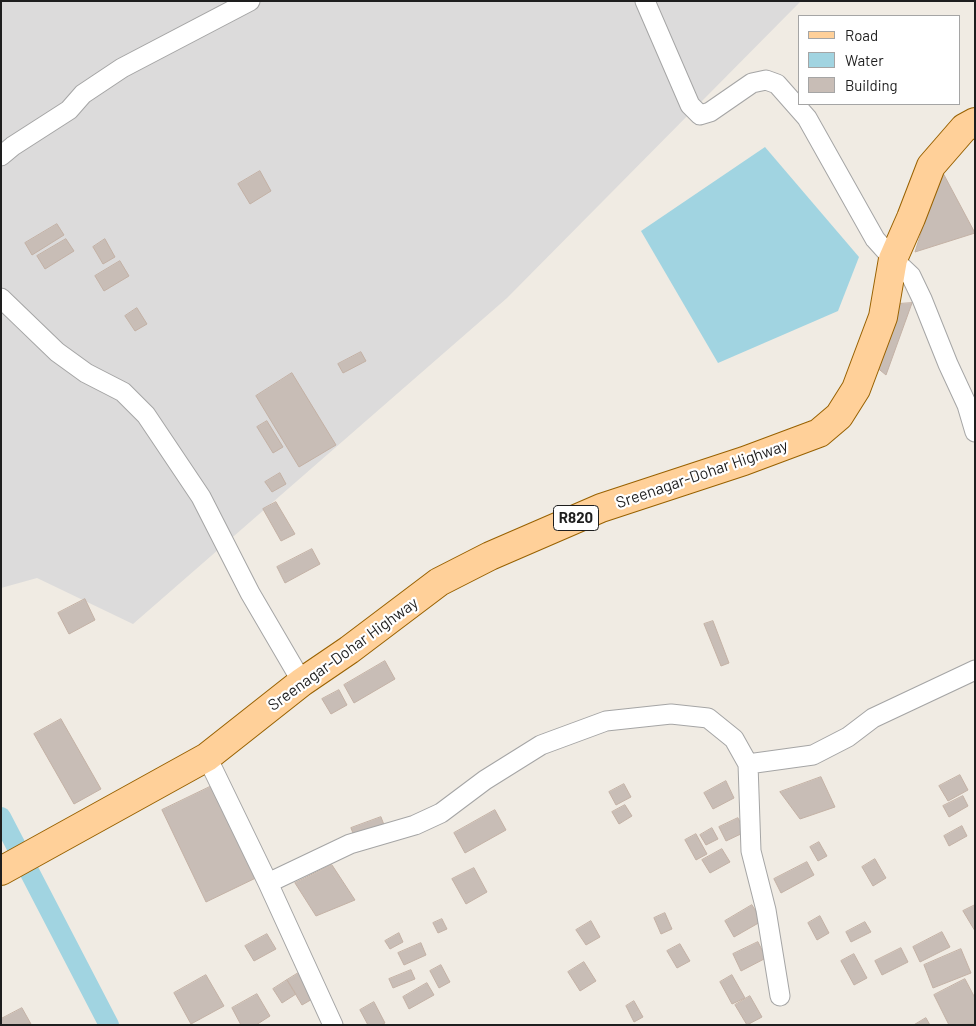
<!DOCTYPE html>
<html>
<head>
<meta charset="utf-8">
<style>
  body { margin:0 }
  #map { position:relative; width:976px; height:1026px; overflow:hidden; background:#f0ebe3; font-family:Barlow,sans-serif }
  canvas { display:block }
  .frame { position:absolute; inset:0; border:2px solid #1e1e1e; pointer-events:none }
  .legend { position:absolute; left:798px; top:15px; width:162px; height:90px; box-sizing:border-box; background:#fff; border:1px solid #a5a5a5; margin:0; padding:6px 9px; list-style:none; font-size:15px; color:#1e1e1e }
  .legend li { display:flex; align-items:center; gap:10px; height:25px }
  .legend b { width:25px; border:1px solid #a5a5a5 }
</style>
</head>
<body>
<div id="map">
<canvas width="976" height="1026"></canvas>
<div class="frame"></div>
<ul class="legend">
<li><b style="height:6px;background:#ffd099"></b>Road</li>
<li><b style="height:14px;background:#a1d4e1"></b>Water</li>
<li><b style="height:14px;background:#c8bdb6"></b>Building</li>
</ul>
</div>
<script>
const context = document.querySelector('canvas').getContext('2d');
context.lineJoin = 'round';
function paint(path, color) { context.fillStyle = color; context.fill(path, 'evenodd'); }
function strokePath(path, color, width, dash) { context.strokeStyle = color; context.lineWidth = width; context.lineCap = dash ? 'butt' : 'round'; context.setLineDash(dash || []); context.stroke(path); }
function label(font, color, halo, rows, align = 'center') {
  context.font = font + ' Barlow,sans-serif'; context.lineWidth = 4.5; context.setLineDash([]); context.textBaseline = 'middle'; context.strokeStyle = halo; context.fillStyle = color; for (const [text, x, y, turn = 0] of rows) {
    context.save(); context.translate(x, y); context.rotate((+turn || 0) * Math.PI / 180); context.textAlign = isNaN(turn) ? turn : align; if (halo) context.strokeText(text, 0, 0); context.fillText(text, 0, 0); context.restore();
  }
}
const residential = new Path2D(`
  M1,1H801L507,298L133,624L37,578L1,588Z`);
const water = new Path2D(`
  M765,147L859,257L838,311L718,363L641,231Z`);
const canal = new Path2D(`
  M1,817L109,1025`);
const building = new Path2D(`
  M260,171L271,191L250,204L238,184Z
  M943,173L975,233L915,252L928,211L930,188Z
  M57,224L64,235L32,255L25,243Z
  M66,239L74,251L45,269L37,256Z
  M105,239L115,257L103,264L93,247Z
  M120,261L129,276L104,291L95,276Z
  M912,303L886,375L875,366L897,304Z
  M137,308L147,324L135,331L125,316Z
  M361,352L366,361L343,373L338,364Z
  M292,373L336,445L299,467L256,396Z
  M267,421L283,447L273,453L257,427Z
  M280,473L286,484L272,492L265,482Z
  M276,502L295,534L281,541L263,509Z
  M312,549L320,564L285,583L277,567Z
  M85,599L95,620L69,634L58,613Z
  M713,621L729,663L721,666L704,624Z
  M385,661L395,679L354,703L344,685Z
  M339,690L347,705L331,714L322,699Z
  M61,719L101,789L74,804L34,734Z
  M960,775L968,790L948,801L939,786Z
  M821,777L835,807L800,819L780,792Z
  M726,781L734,798L713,809L704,793Z
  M218,783L262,875L206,902L162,810Z
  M624,784L631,797L616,805L609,792Z
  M963,796L968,806L949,817L943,806Z
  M625,805L632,816L619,824L612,812Z
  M495,810L506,830L465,853L454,833Z
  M381,817L386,830L356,841L351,828Z
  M738,818L745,832L726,841L719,827Z
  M962,826L967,836L949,846L944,836Z
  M712,828L718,839L706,845L700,835Z
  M696,834L707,854L696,860L685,840Z
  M819,842L827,856L818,861L810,847Z
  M722,849L730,862L710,873L702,860Z
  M875,859L886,878L873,886L862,867Z
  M807,862L814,875L781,893L774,879Z
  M332,865L355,900L316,916L295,883Z
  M474,868L487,892L466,904L452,879Z
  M752,905L762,921L734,937L725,921Z
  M975,905V931L963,911Z
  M665,913L672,929L661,934L654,918Z
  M820,916L829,933L817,940L808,923Z
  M442,919L447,929L438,933L433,923Z
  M591,921L600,937L586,945L576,930Z
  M865,922L871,932L851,942L846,932Z
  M942,932L950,947L920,962L913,947Z
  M399,933L403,942L390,949L385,941Z
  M267,934L276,949L254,961L245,946Z
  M758,942L766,958L741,971L733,954Z
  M421,943L426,955L404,965L398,953Z
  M680,944L690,961L677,968L667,951Z
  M901,948L908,962L882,975L875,961Z
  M961,949L971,973L933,988L924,965Z
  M854,954L867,978L854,985L841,961Z
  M584,962L596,981L580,991L568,972Z
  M441,965L450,982L439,988L430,971Z
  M411,970L415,979L393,988L389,979Z
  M300,972L314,998L302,1005L287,980Z
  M206,975L224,1006L191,1024L174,993Z
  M732,975L745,998L732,1004L720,982Z
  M965,979L975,998V1024L949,1025L934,995Z
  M287,980L296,994L282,1003L273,989Z
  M427,983L434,995L409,1009L403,997Z
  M257,994L270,1016L256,1025H241L232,1008Z
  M750,996L762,1017L747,1025L735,1005Z
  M634,1001L643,1017L634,1022L626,1006Z
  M374,1002L385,1023L381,1025H368L360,1010Z
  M22,1008L31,1024L1,1025V1019Z
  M926,1018L930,1025H914Z`);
const minor = new Path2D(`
  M645,1L690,105L700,115L710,112L752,83L766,80L777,84L807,118L875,239L893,259L911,276L922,299L948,364L967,405L975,432
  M1,156L13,146L69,110L83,94L122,68L250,1
  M1,298L57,352L86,373L123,392L146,415L201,497L250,593L302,682
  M207,757L268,883L333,1025
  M748,764L813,755L848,737L873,718L975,670
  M268,883L350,844L415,825L441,813L485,780L541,745L606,721L671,714L708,718L734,739L748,764L751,851L766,910L780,996`);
const primary = new Path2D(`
  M1,871L207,757L302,682L349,650L439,582L490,556L601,508L744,461L819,433L839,416L856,389L883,317L893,259L911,218L931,166L964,128L975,122`);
const shields = [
  [576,518,45]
];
const shieldNames = [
  ["R820",576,518]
];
const streetNames = [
  ["Sreenagar-Dohar Highway",702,474,-19],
  ["Sreenagar-Dohar Highway",343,654,-36]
];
paint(residential, '#dcdbdb');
paint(water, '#a1d4e1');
strokePath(canal, '#a1d4e1', 20);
paint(building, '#c8bdb6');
strokePath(building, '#c3b1a5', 1);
strokePath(minor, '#a5a5a5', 21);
strokePath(primary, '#986100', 30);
strokePath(minor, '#fff', 19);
strokePath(primary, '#ffd099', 28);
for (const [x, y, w] of shields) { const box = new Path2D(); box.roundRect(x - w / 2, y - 12.5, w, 25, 4); context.fillStyle = '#fff'; context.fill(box); strokePath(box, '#1e1e1e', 1); }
label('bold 15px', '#1e1e1e', null, shieldNames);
label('16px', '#1e1e1e', '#fff', streetNames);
</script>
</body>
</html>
